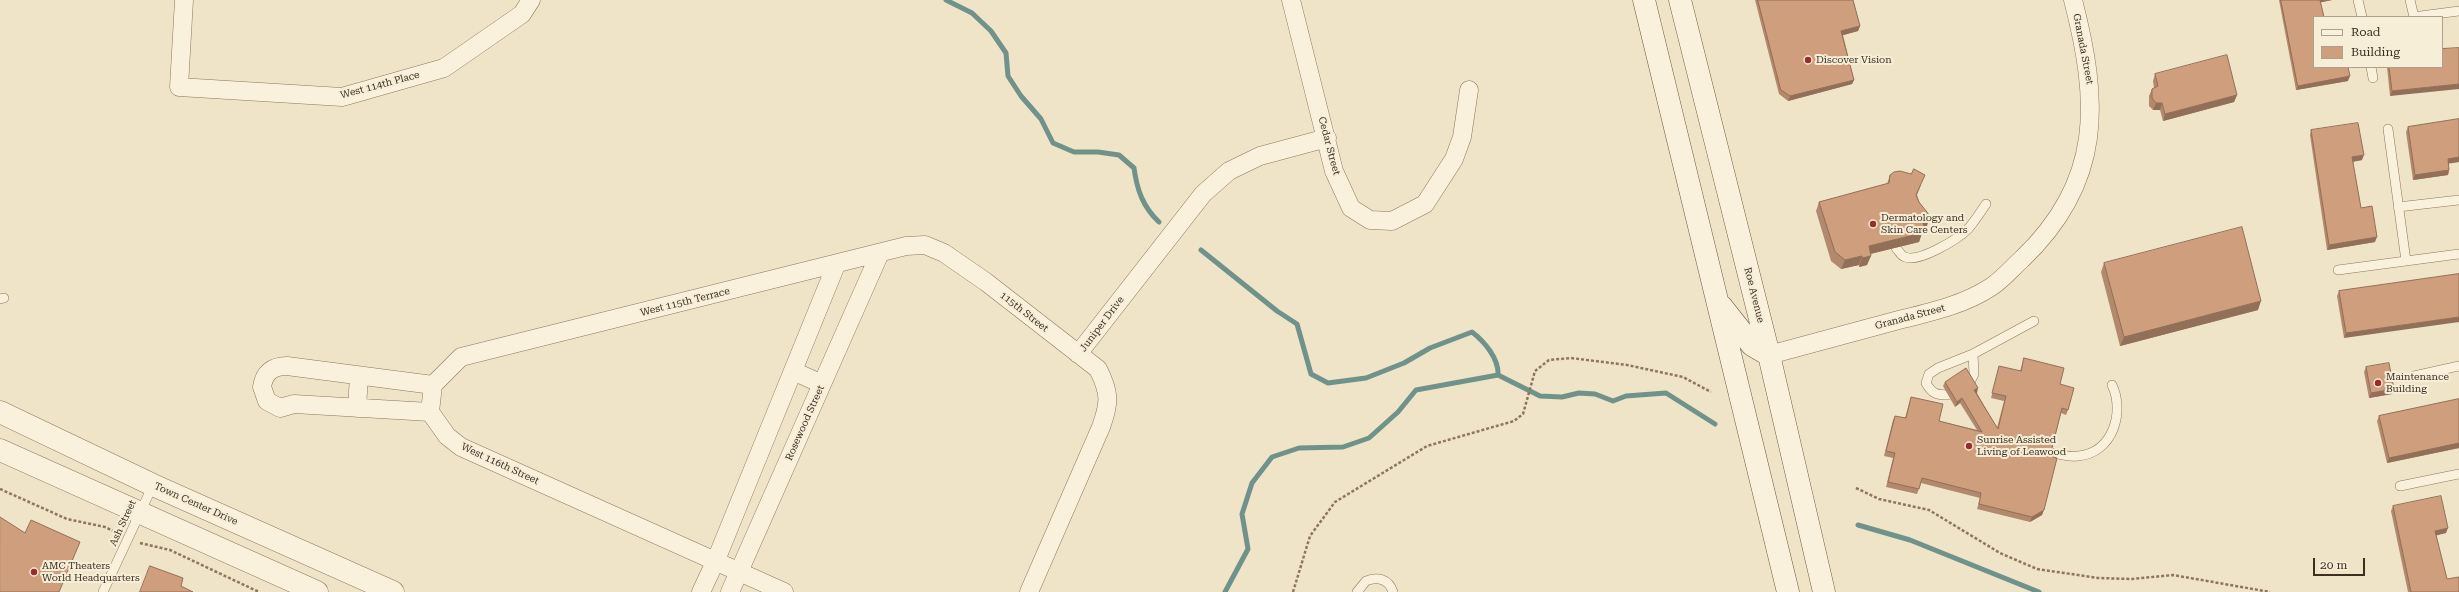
<!DOCTYPE html>
<html>
<head>
<meta charset="utf-8">
<style>
  body { margin:0 }
  #map { position:relative; width:2459px; height:592px; overflow:hidden; background:#f0e4c8; font-family:"Roboto Serif",serif }
  canvas { display:block }
  .legend { position:absolute; left:2313px; top:16px; width:130px; height:52px; box-sizing:border-box; background:#f7eed8; border:1px solid #ada18e; margin:0; padding:5px 7px; list-style:none; font-size:12px; color:#3d2e20 }
  .legend li { display:flex; align-items:center; gap:8px; height:20px }
  .legend b { width:20px; border:1px solid #ada18e }
  .scale { position:absolute; left:2313px; top:558px; width:52px; height:18px; box-sizing:border-box; border:2px solid #3d2e20; border-top:0; padding-left:5px; font-size:12px; line-height:14px; white-space:nowrap; color:#3d2e20; -webkit-text-stroke:3px #f7eed8; paint-order:stroke }
</style>
</head>
<body>
<div id="map">
<canvas width="2459" height="592"></canvas>
<ul class="legend">
<li><b style="height:5px;background:#faf1dc"></b>Road</li>
<li><b style="height:11px;background:#cf9f7d"></b>Building</li>
</ul>
<div class="scale">20 m</div>
</div>
<script>
const context = document.querySelector('canvas').getContext('2d');
context.lineJoin = 'round';
function strokePath(path, color, width, dash) { context.strokeStyle = color; context.lineWidth = width; context.lineCap = dash ? 'butt' : 'round'; context.setLineDash(dash || []); context.stroke(path); }
function paint(path, color) { context.fillStyle = color; context.fill(path, 'evenodd'); }
function label(font, color, halo, rows, align = 'center') {
  context.font = font + ' "Roboto Serif",serif'; context.lineWidth = 4; context.setLineDash([]); context.textBaseline = 'middle'; context.strokeStyle = halo; context.fillStyle = color; for (const [text, x, y, turn = 0] of rows) {
    context.save(); context.translate(x, y); context.rotate((+turn || 0) * Math.PI / 180); context.textAlign = isNaN(turn) ? turn : align; if (halo) context.strokeText(text, 0, 0); context.fillText(text, 0, 0); context.restore();
  }
}
const stream = new Path2D(`
  M946,0L972,13L991,31L1006,53L1008,76L1021,96L1041,119L1053,143L1074,152H1098L1119,155L1134,168C1137,190 1143,207 1159,222
  M1201,250L1277,311L1297,324L1311,374L1328,383L1366,378L1404,363L1430,348L1472,332C1485,342 1499,359 1498,375
  M1858,525L1910,540L2039,592
  M1225,592L1248,549L1242,514L1252,483L1272,457L1299,448L1343,447L1369,438L1398,412L1416,390L1498,375L1540,396L1562,397L1579,393L1595,394L1613,401L1626,396L1666,393L1715,424`);
const path = new Path2D(`
  M1856,488L1879,499L1929,510L2000,553L2037,569L2098,578L2132,579L2173,575L2270,592
  M0,489L67,519L105,527L117,533
  M140,543L170,550L259,592
  M1293,592L1310,536L1335,502L1427,446L1514,421L1523,414L1535,371L1549,360L1571,358L1627,365L1683,377L1711,392`);
const service = new Path2D(`
  M2358,0L2362,17
  M2410,0L2414,17
  M2413,17L2459,11
  M2371,67L2373,78
  M2388,129L2406,261
  M2398,207L2459,200
  M1896,248C1899,251 1901,256 1905,257C1919,263 1958,239 1968,229C1975,221 1980,213 1986,204
  M2338,270L2459,254
  M0,299L4,298
  M2414,376L2459,366
  M1970,382L1974,374L1973,354
  M1948,395C1937,395 1932,394 1926,383L1929,374L1938,368L1973,354L2034,321
  M2054,453C2061,455 2070,457 2078,456C2113,453 2125,412 2112,385
  M2400,486L2459,474
  M103,592L153,485
  M1357,592L1366,581C1377,576 1389,579 1393,592`);
const minor = new Path2D(`
  M184,0L179,87L342,97L444,68L522,14L531,0
  M1291,0L1334,171L1351,208L1370,220L1392,221L1425,204L1454,159L1462,137L1469,90
  M1078,354L1203,194L1229,171L1260,156L1327,138
  M1769,355C1811,344 1853,332 1895,321C1927,313 1962,306 1991,287C2002,280 2012,268 2022,259C2104,181 2099,101 2073,0
  M793,371L822,384
  M433,385L287,366C272,366 264,373 262,387L267,401L280,408L294,404L430,412L447,436L461,447L784,592
  M357,408L359,376
  M430,412L433,385L461,357L906,246L925,245L944,253L986,282L1098,369C1110,393 1110,402 1101,427L1029,592
  M701,592L716,560L836,265
  M730,592L880,253`);
const tertiary = new Path2D(`
  M0,412L153,485L393,592
  M0,450L317,592`);
const secondary = new Path2D(`
  M1644,0L1788,592
  M1680,0L1769,355L1824,592
  M1722,307L1752,345L1769,355`);
const wall = new Path2D(`
  M1755,0H1853L1860,26L1858,31L1843,35L1854,80L1852,84L1788,101L1779,94Z
  M2279,0H2332L2321,2L2314,67L2348,81L2296,90Z
  M2387,67H2442L2390,96Z
  M2155,74L2237,95L2234,102L2163,121L2160,110H2153L2149,106V96L2152,89L2154,88L2153,81Z
  M2459,119V162L2448,163L2449,170L2448,175L2413,180L2406,132L2408,127Z
  M2311,130L2362,160L2353,162L2361,208L2375,242L2327,250L2310,135Z
  M1890,175L1921,185L1917,195L1927,226H1924L1919,242L1870,254L1867,265L1859,267V265L1841,269L1831,261L1816,211L1819,202L1887,184Z
  M2104,263L2258,310L2120,346L2101,272Z
  M2459,274L2344,338L2337,296L2339,291Z
  M2024,358L2060,384L2068,410L2066,415L2061,413L2050,456L2042,515L2030,522L1977,509L1980,498L1921,483L1917,494L1886,487L1893,458L1884,456L1893,420L1895,416L1905,418L1911,397L1939,421L1977,430L1960,403L1955,407L1943,386L1945,382L1977,393L1997,428L2004,401L1991,398L1999,366L2020,371Z
  M2366,367L2392,394L2369,398L2364,372Z
  M2459,399V448L2387,463L2377,421L2379,416Z
  M2393,506L2446,533L2436,535L2447,579L2459,592H2408L2391,511Z`);
const shadedWall = new Path2D(`
  M2319,0H2332L2318,3Z
  M1860,26L1858,31L1840,36L1841,31Z
  M2350,76L2348,81L2296,90L2298,86Z
  M1854,80L1852,84L1788,101L1790,96Z
  M2459,84V89L2390,96L2392,91Z
  M2237,95L2234,102L2163,121L2165,114Z
  M2156,103H2162L2160,110H2153Z
  M2364,155L2362,160L2350,162L2352,157Z
  M2459,157V162L2446,164L2448,159Z
  M2449,170L2448,175L2413,180L2415,175Z
  M1930,216L1927,226L1918,227L1921,218Z
  M1922,233L1919,242L1866,255L1869,246Z
  M2377,237L2375,242L2327,250L2329,245Z
  M1862,256L1859,265L1841,269L1845,260Z
  M1871,256L1867,265L1859,267L1862,258Z
  M2261,301L2258,310L2120,346L2124,337Z
  M2459,317V322L2344,338L2346,333Z
  M1978,388L1977,393L1973,395L1974,390Z
  M2394,389L2392,394L2369,398L2371,393Z
  M1962,398L1960,403L1955,407L1957,402Z
  M2459,443V448L2387,463L2389,458Z
  M2044,510L2042,515L2030,522L2032,517Z
  M2448,528L2446,533L2434,536L2435,531Z`);
const building = new Path2D(`
  M1758,0H1853L1860,26L1841,31L1854,80L1790,96L1781,90Z
  M2281,0H2320L2324,17H2314V67H2348L2350,76L2298,86Z
  M2459,48V84L2392,91L2389,67H2442V49Z
  M2227,55L2237,95L2165,114L2162,103H2156L2152,98V89L2158,86L2155,74Z
  M2459,119V157L2448,159L2449,170L2415,175L2408,127Z
  M2358,123L2364,155L2352,157L2361,208L2372,206L2377,237L2329,245L2311,130Z
  M1914,169L1925,175L1916,195L1919,202L1930,216L1921,218L1924,226L1922,233L1869,246L1871,256L1862,258V256L1845,260L1835,252L1819,202L1889,183L1890,175L1894,172L1900,171L1911,174Z
  M2242,227L2261,301L2124,337L2104,263Z
  M2459,274V317L2346,333L2339,291Z
  M2024,358L2064,368L2060,384L2074,388L2068,410L2062,408L2050,456L2057,458L2044,510L2032,517L1979,504L1981,493L1922,478L1919,489L1888,482L1895,453L1886,451L1895,416L1906,418L1911,397L1943,404L1939,421L1982,432L1962,398L1957,402L1945,382L1966,368L1978,388L1974,390L1998,429L2006,396L1992,393L1999,366L2021,371Z
  M2389,363L2394,389L2371,393L2366,367Z
  M2459,399V443L2389,458L2379,416Z
  M2441,496L2448,528L2435,531L2447,579L2459,577V592H2411L2393,506Z
  M0,517L25,533L31,520L80,542L59,592H0Z
  M150,566L183,578L181,586L193,592H140Z`);
const markers = [
  [1808,60,4,"#9e2a2b"],
  [1873,224,4,"#9e2a2b"],
  [2378,383,4,"#9e2a2b"],
  [1969,446,4,"#9e2a2b"],
  [34,572,4,"#9e2a2b"]
];
const streetNames = [
  ["Granada Street",2083,49,79],
  ["West 114th Place",380,85,-15],
  ["Cedar Street",1329,146,75],
  ["Roe Avenue",1754,295,76],
  ["West 115th Terrace",685,302,-14],
  ["115th Street",1024,312,38],
  ["Granada Street",1910,317,-15],
  ["Juniper Drive",1102,324,-53],
  ["Rosewood Street",805,423,-66],
  ["West 116th Street",500,464,25],
  ["Town Center Drive",196,504,24],
  ["Ash Street",123,523,-65]
];
const poiNames = [
  ["Discover Vision",1816,60],
  ["Dermatology and",1881,218],
  ["Skin Care Centers",1881,230],
  ["Maintenance",2386,377],
  ["Building",2386,389],
  ["Sunrise Assisted",1977,440],
  ["Living of Leawood",1977,452],
  ["AMC Theaters",42,566],
  ["World Headquarters",42,578]
];
strokePath(stream, '#6f938a', 5);
strokePath(service, '#8d765c', 10);
strokePath(minor, '#8d765c', 19);
strokePath(tertiary, '#8d765c', 23);
strokePath(secondary, '#6f573f', 23);
strokePath(path, '#8d765c', 2.5, [3, 2]);
strokePath(service, '#faf1dc', 9);
strokePath(minor, '#faf1dc', 18);
strokePath(tertiary, '#faf1dc', 22);
strokePath(secondary, '#faf1dc', 22);
paint(wall, '#b2896c');
paint(shadedWall, '#916f58');
paint(building, '#cf9f7d');
strokePath(building, '#916f58', 1);
for (const [x, y, r, color] of markers) { const dot = new Path2D(); dot.arc(x, y, r, 0, 2 * Math.PI); context.fillStyle = color; context.fill(dot); strokePath(dot, '#f7eed8', 1.5); }
label('10px', '#3d2e20', '#f7eed8', streetNames);
label('10px', '#3d2e20', '#f7eed8', poiNames, 'left');
</script>
</body>
</html>
